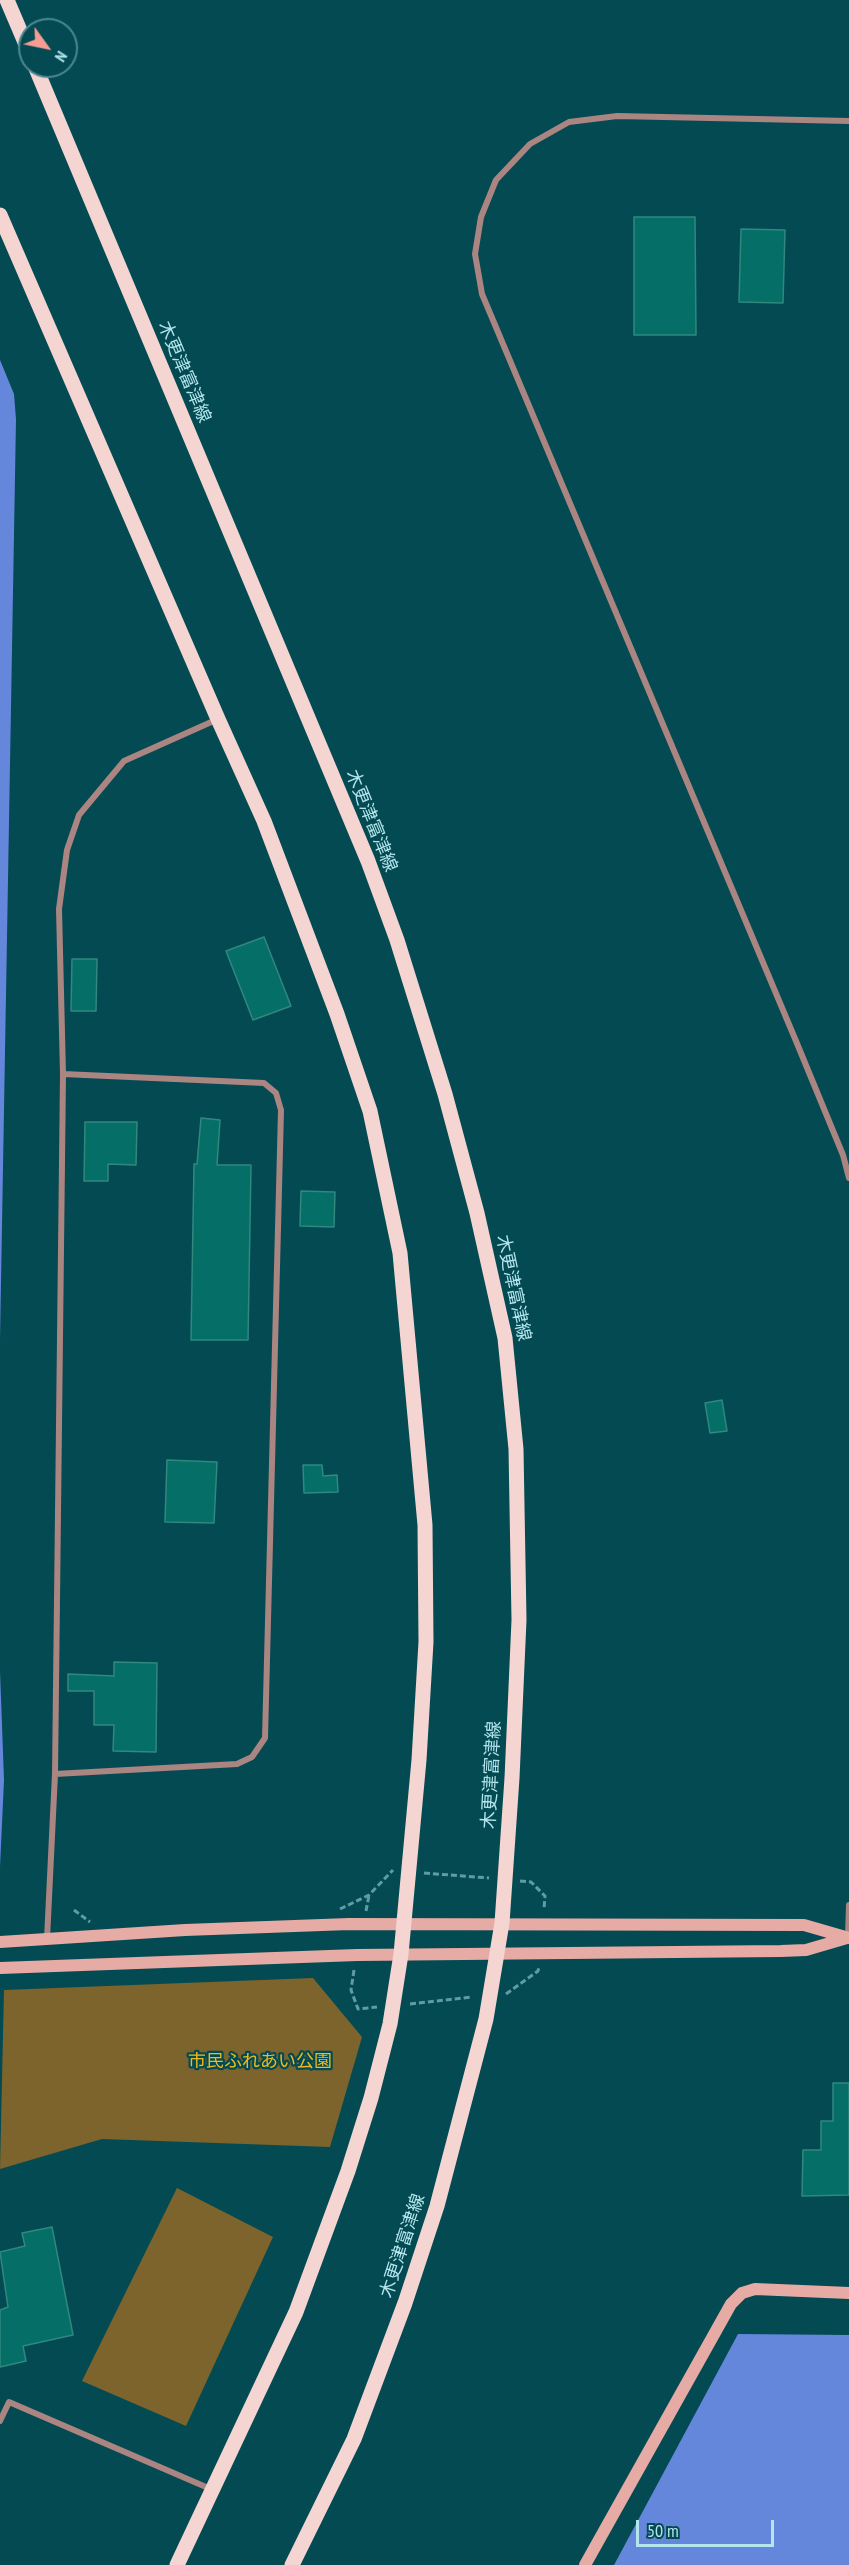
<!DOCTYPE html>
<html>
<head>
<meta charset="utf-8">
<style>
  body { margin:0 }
  #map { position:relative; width:849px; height:2565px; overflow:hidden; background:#044a52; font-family:"PT Sans Narrow",sans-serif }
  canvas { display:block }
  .north { position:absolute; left:18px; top:18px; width:60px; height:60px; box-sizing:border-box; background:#044a52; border:2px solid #4a8890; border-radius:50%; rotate:123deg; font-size:16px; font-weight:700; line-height:24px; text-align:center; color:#b3e5ec }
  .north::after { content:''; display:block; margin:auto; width:21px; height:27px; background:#f59c93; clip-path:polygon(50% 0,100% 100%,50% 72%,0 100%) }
  .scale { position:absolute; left:636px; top:2520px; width:138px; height:27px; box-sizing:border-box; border:3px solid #b3e5ec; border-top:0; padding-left:8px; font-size:18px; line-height:21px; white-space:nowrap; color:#b3e5ec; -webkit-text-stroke:4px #044a52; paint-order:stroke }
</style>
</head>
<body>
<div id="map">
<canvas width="849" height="2565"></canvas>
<div class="north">N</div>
<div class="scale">50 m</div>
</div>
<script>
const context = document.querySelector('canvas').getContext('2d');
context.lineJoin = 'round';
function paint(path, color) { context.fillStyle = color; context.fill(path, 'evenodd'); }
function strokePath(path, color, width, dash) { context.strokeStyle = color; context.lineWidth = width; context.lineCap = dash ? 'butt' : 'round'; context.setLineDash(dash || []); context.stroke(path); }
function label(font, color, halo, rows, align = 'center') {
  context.font = font + ' "PT Sans Narrow","Noto Sans JP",sans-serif'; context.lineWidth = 4.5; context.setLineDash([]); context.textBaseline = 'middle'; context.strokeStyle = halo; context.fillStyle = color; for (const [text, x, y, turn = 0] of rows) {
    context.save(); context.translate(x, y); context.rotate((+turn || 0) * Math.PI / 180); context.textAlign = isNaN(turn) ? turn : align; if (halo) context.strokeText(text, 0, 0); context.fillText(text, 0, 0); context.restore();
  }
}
const green = new Path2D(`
  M313,1978L362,2037L330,2147L102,2139L0,2169L4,1990Z
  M177,2188L273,2237L186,2426L82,2381Z`);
const water = new Path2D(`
  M0,360L14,394L16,419L0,1339Z
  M0,1671L4,1780L0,1867Z
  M738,2334L849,2335V2565H614Z`);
const building = new Path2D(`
  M634,217H695L696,335H634Z
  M741,229L785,230L783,303L739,302Z
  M264,937L291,1006L253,1020L226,951Z
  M72,959H97L96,1011H71Z
  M201,1118L220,1120L217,1165H251L248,1340H191L194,1164H197Z
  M85,1122H137L136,1165L108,1164V1181H84Z
  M301,1191L335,1192L334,1227L300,1226Z
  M722,1400L727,1431L710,1433L705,1403Z
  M167,1460L217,1462L214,1523L165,1522Z
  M303,1465H322L323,1476L337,1475L338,1492L304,1493Z
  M114,1662L157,1663L156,1752L113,1751L114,1725H94V1691H68V1674L114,1676Z
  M833,2083H849V2195L802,2196L803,2150H821V2121H833Z
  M52,2227L73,2335L23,2346L26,2361L0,2367V2310L8,2307L0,2252L25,2246L22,2233Z`);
const path = new Path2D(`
  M424,1873L489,1878
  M520,1881L531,1882L545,1896L544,1909
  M340,1909L369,1895L393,1870
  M74,1910L90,1922
  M366,1911L369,1895
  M354,1970L351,1990L358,2009L377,2007
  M506,1994L538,1971L539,1967
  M410,2004L472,1997`);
const street = new Path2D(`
  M849,121L617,116L569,122L530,144L496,180L481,217L475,254L482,294L796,1041L843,1155L849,1178
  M55,1774L237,1764L252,1757L265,1738L281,1110L276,1093L264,1083L63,1074
  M848,1937L849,1905
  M47,1939L55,1774L63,1074L59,909L67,850L79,815L124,761L218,719
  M0,2421L9,2402L213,2490`);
const secondary = new Path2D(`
  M0,1942L185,1930L349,1924L804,1925L849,1938
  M0,1968L357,1955L781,1951L806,1950L847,1938
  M585,2565L731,2304L742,2293L755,2289L849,2293`);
const primary = new Path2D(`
  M7,0L30,54
  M35,66L368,861L397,940L445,1094L477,1213L505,1338L516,1449L519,1620L512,1778L502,1923L486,2019L437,2206L405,2303L354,2439L292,2565
  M0,215L218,719L264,821L337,1014L370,1111L400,1253L425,1525L426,1642L419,1760L401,1954L390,2024L371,2098L348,2171L296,2312L177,2565`);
const streetNames = [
  ["木更津富津線",184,372,67],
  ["木更津富津線",371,821,68],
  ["木更津富津線",513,1288,78],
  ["木更津富津線",492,1775,-87],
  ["木更津富津線",403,2246,-72]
];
const parkNames = [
  ["市民ふれあい公園",260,2062]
];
paint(green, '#7c642c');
paint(water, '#6587db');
paint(building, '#056e66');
strokePath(building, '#30887f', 1.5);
strokePath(path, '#609ca3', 3, [6, 3]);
strokePath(street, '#ab8581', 6);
strokePath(secondary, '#e6aba4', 12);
strokePath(primary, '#f4d5d1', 15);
label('18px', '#b3e5ec', '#044a52', streetNames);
label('18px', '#f0b91b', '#044a52', parkNames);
</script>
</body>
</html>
